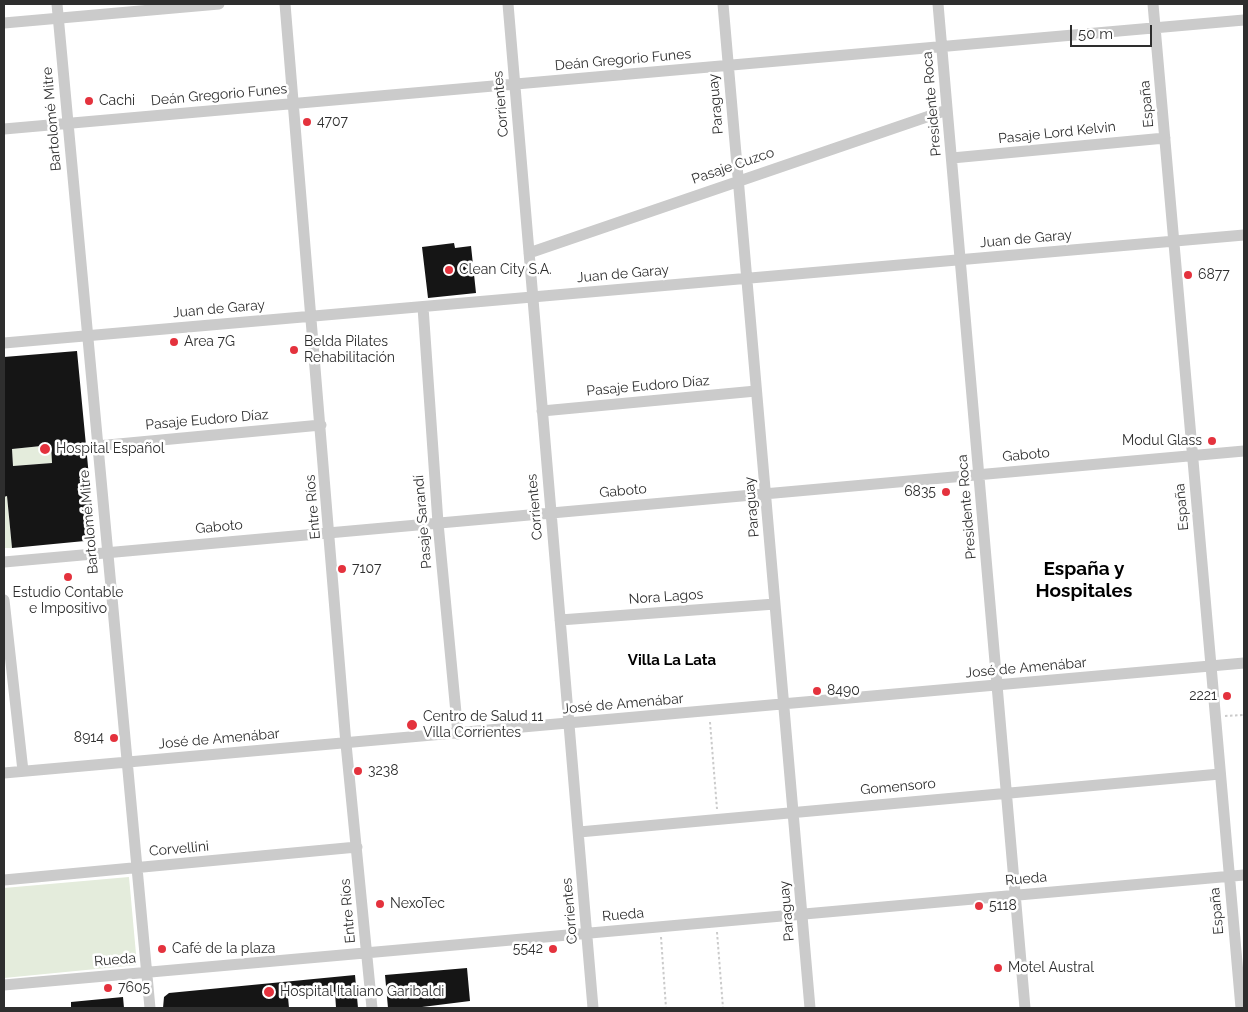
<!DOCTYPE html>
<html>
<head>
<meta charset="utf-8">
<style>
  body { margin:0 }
  #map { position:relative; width:1248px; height:1012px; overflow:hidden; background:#fff; font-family:Raleway,sans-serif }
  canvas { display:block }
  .frame { position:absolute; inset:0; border:5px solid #2e2e2e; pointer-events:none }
  .scale { position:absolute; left:1070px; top:25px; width:82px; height:22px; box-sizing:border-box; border:2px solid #2e2e2e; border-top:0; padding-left:6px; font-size:15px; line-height:18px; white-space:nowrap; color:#2e2e2e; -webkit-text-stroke:4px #fff; paint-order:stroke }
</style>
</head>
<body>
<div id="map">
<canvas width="1248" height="1012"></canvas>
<div class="frame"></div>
<div class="scale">50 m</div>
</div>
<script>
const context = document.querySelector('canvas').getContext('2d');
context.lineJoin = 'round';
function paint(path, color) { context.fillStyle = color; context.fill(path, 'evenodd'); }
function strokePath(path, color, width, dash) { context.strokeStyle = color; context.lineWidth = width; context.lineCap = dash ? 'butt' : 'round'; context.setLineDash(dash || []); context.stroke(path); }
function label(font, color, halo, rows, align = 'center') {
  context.font = font + ' Raleway,sans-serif'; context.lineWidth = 5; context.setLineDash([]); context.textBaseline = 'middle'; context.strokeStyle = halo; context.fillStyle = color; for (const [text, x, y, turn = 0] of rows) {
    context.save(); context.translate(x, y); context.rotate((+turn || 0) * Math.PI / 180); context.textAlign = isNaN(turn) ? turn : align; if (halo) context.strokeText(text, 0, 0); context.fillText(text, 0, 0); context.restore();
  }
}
const green = new Path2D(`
  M51,445L52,463L13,466L12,449Z
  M7,496L12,548H4V497Z
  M129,877L137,965L4,978V888Z`);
const building = new Path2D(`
  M454,243L455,248L471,246L476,293L428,298L422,247Z
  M77,351L95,540L12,548L7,496L4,497V357ZM51,445L52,463L13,466L12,449Z
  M467,968L470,1001L414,1008H388L385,975Z
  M355,975L358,1008H336L335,992L288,997L289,1008H163L164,997L169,993Z
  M123,997L124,1008H71V1002Z`);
const path = new Path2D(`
  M1225,716L1244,715
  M710,722L717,809
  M717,932L723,1008
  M661,937L666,1008`);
const minor = new Path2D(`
  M57,4L150,1008
  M285,4L346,744L372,1008
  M508,4L593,1008
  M723,4L810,1008
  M938,4L1025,1008
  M1153,4L1241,1008
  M4,23L219,4
  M4,129L1244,20
  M952,158L1165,138
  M529,253L947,110
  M423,307L438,523L458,734
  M4,343L1244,235
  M542,411L756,391
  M97,446L321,425
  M4,562L1244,451
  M4,600L23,771
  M560,620L775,604
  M4,773L1244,663
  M579,832L1220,774
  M4,880L357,847
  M4,985L1244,875`);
const markers = [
  [89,101,5,"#e4323d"],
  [307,122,5,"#e4323d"],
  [449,270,5,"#e4323d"],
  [1188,275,5,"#e4323d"],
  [174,342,5,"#e4323d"],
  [294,350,5,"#e4323d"],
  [1212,441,5,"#e4323d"],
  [45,449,6,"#e4323d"],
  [946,492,5,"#e4323d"],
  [342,569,5,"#e4323d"],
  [68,577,5,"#e4323d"],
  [817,691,5,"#e4323d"],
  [1227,696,5,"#e4323d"],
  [412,725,6,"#e4323d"],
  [114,738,5,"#e4323d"],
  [358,771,5,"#e4323d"],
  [380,904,5,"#e4323d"],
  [979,906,5,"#e4323d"],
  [162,949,5,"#e4323d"],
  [553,949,5,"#e4323d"],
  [998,968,5,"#e4323d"],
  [108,988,5,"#e4323d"],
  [269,992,6,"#e4323d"]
];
const streetNames = [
  ["Deán Gregorio Funes",623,60,-5],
  ["Deán Gregorio Funes",219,95,-5],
  ["Corrientes",501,104,-95],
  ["Paraguay",716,104,-95],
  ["Presidente Roca",932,104,-95],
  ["España",1147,104,-95],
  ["Bartolomé Mitre",52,119,-95],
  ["Pasaje Lord Kelvin",1057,133,-6],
  ["Pasaje Cuzco",733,166,-19],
  ["Juan de Garay",1026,239,-5],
  ["Juan de Garay",623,274,-5],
  ["Juan de Garay",219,309,-5],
  ["Pasaje Eudoro Díaz",648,386,-5],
  ["Pasaje Eudoro Díaz",207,420,-5],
  ["Gaboto",1026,455,-5],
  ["Gaboto",623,491,-5],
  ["Entre Ríos",313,507,-95],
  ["Corrientes",535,507,-95],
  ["Paraguay",752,507,-95],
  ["Presidente Roca",967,507,-95],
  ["España",1182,507,-95],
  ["Bartolomé Mitre",89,522,-95],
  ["Pasaje Sarandí",423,522,-95],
  ["Gaboto",219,527,-5],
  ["Nora Lagos",666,597,-4],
  ["José de Amenábar",1026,668,-5],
  ["José de Amenábar",623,704,-5],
  ["José de Amenábar",219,739,-5],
  ["Gomensoro",898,787,-5],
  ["Corvellini",179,849,-5],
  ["Rueda",1026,879,-5],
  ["Entre Ríos",348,911,-95],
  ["Corrientes",570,911,-95],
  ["Paraguay",787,911,-95],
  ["España",1217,911,-95],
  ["Rueda",623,915,-5],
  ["Rueda",115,960,-5]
];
const poiNames = [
  ["Cachi",99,101],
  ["4707",317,122],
  ["Clean City S.A.",459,270],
  ["6877",1198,275],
  ["Area 7G",184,342],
  ["Belda Pilates",304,342],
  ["Rehabilitación",304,358],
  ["Modul Glass",1202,441,"right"],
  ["Hospital Español",56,449],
  ["6835",936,492,"right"],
  ["7107",352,569],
  ["Estudio Contable",68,593,"center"],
  ["e Impositivo",68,609,"center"],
  ["8490",827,691],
  ["2221",1217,696,"right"],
  ["Centro de Salud 11",423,717],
  ["Villa Corrientes",423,733],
  ["8914",104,738,"right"],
  ["3238",368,771],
  ["NexoTec",390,904],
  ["5118",989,906],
  ["Café de la plaza",172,949],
  ["5542",543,949,"right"],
  ["Motel Austral",1008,968],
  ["7605",118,988],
  ["Hospital Italiano Garibaldi",280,992]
];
const neighbourhoodNames = [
  ["Villa La Lata",672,660]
];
const districtNames = [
  ["España y",1084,569],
  ["Hospitales",1084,591]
];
paint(green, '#e4ecdc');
paint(building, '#151515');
strokePath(path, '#cbcbcb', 2, [2.5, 2.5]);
strokePath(minor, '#cbcbcb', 11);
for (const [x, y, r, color] of markers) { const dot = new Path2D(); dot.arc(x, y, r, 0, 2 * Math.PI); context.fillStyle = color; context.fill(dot); strokePath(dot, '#fff', 2); }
label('14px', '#2e2e2e', '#fff', streetNames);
label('14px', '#2e2e2e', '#fff', poiNames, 'left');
label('bold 15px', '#000', '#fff', neighbourhoodNames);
label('bold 19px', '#000', '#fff', districtNames);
</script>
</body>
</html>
